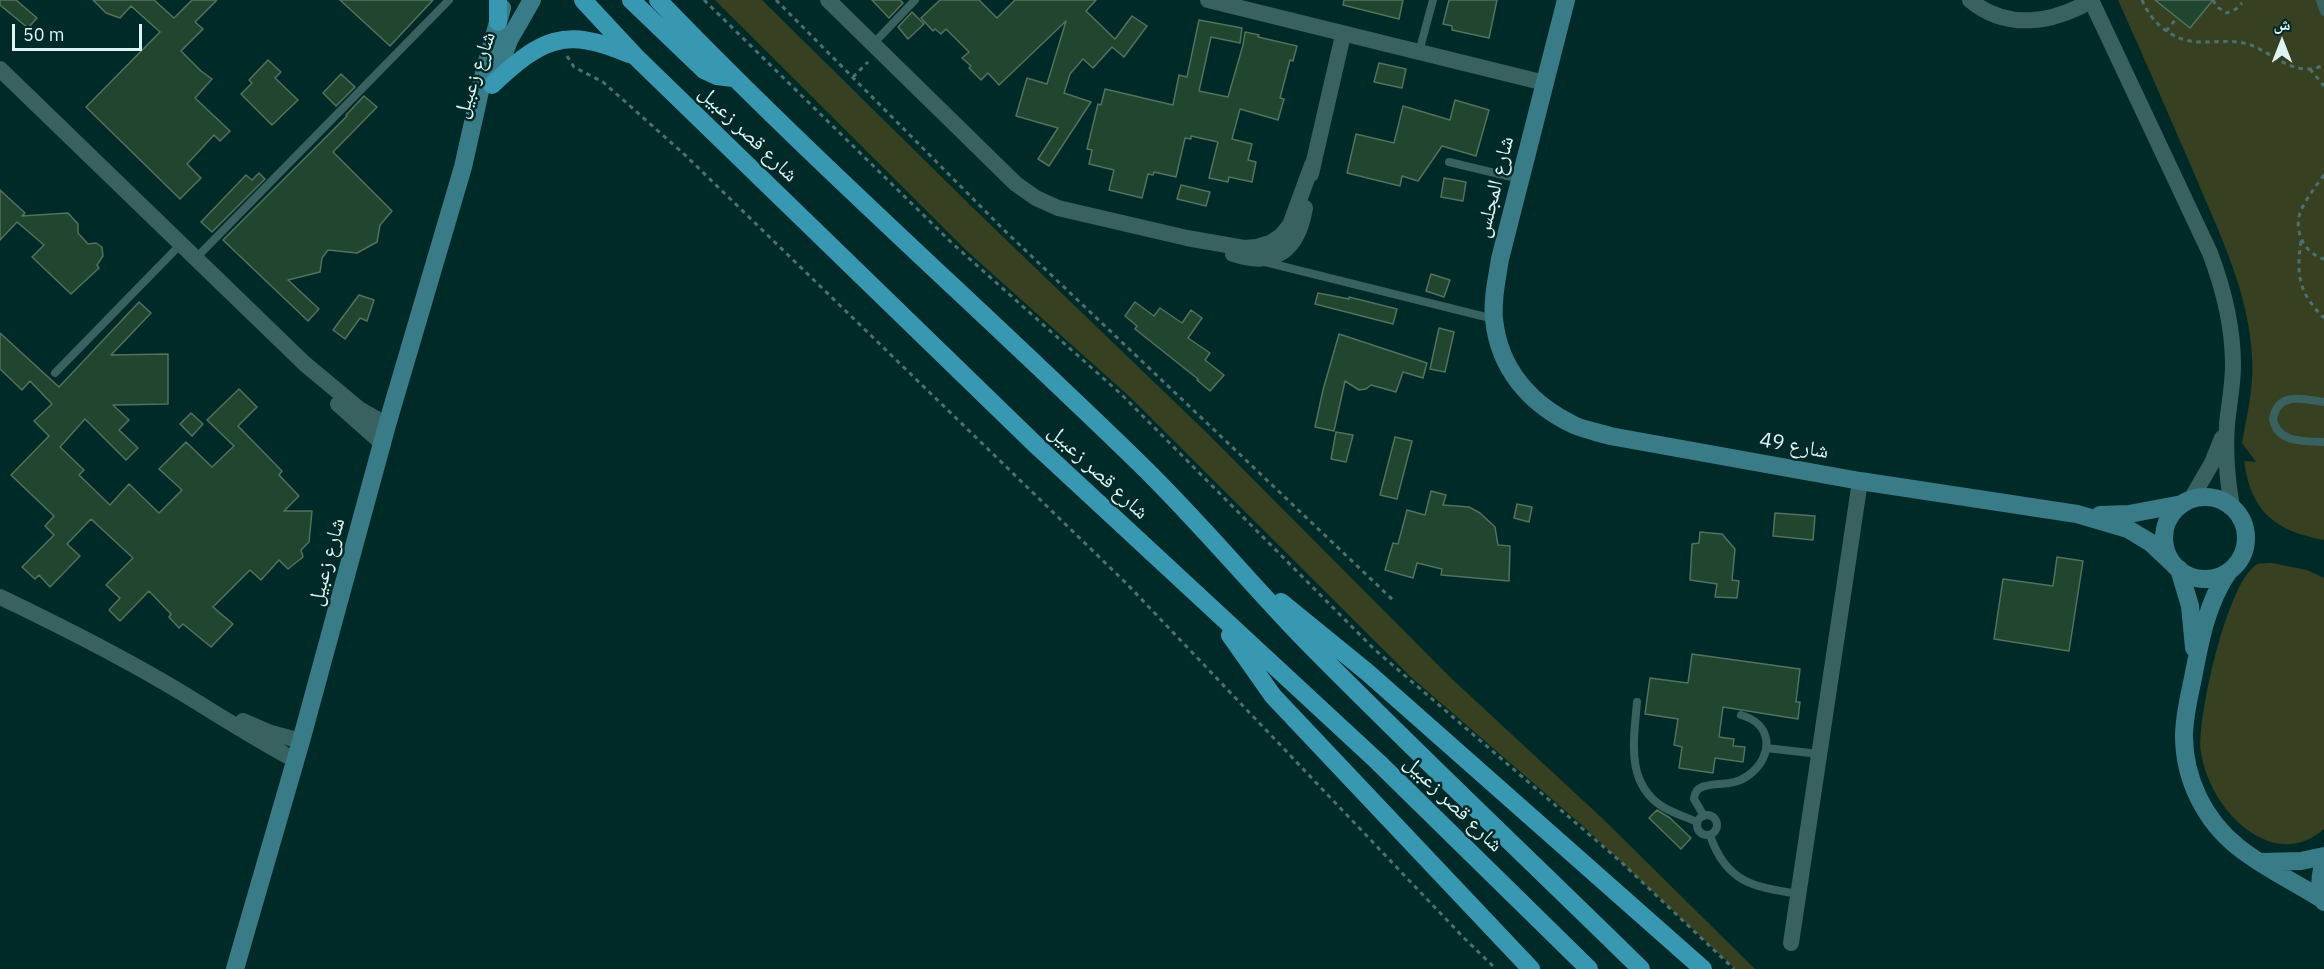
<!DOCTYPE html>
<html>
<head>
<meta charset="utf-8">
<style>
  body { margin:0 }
  #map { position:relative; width:2324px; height:969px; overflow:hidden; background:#002a28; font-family:"IBM Plex Sans","Noto Naskh Arabic",sans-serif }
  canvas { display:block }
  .north { position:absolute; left:2252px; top:12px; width:60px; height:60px; -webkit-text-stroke:4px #002a28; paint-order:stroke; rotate:0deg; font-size:16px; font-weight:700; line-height:24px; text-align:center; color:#def4f3 }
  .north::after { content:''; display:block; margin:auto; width:21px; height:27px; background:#def4f3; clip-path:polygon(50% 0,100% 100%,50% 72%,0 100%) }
  .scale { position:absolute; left:12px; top:24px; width:130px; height:27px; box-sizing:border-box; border:3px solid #def4f3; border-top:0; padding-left:8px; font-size:18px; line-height:21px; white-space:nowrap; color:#def4f3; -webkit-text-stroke:4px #002a28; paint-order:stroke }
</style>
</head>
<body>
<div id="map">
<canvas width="2324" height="969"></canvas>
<div class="north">ش</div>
<div class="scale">50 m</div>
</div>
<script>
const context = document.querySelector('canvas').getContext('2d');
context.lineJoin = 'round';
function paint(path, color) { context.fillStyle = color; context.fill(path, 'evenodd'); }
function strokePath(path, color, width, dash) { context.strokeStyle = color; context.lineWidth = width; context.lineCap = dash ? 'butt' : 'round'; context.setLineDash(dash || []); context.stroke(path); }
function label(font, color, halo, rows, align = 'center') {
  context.font = font + ' "IBM Plex Sans","Noto Naskh Arabic",sans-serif'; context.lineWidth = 5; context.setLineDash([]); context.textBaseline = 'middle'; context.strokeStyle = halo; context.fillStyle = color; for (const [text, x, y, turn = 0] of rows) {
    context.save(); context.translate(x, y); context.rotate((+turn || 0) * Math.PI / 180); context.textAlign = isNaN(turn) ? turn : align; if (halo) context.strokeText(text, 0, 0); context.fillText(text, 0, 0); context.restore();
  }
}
const green = new Path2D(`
  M715,0H762L970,205L1208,434L1452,679L1603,819L1755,969H1735L1583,826L1411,677L1131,398L967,251Z
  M2118,0H2324V540C2275,531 2251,512 2244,461L2256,462L2242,443C2247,415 2254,387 2252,357C2249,294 2221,237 2197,180C2171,120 2145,60 2118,0Z
  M2272,563L2307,570L2324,578V829C2306,845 2283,849 2261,838C2229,822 2207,788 2201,752C2196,721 2228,577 2258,564C2262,563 2268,563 2272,563Z`);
const building = new Path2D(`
  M0,0H16L37,18L28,28L0,5Z
  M93,0H154L174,18L192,0H217L195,22L203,29L181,51L201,71L212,79L195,98L230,131L220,141L214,135L187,164L201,178L180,199L86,107L160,32L131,6L120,18L106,13Z
  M340,0H433L390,46Z
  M872,0H900L903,3L889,18Z
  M940,0H979L997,18L1015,0H1096L1086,11L1115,39L1132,16L1147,26L1124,57L1112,47L1093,68L1083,59L1070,74L1064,93L1091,102L1049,166L1038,159L1058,128L1016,116L1027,78L1047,84L1066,21L999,85L988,73L981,80L969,68L971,66L962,58L969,52L946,29L941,34L935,29L933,31L921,18Z
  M1344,0H1403L1399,19L1343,5Z
  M1449,0H1497L1489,38L1452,30V26L1443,24Z
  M2155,0H2213L2190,28Z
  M912,12L924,24L908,39L898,27Z
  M1199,20L1242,28L1240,43L1211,37L1199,91L1228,97L1243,45L1245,32L1259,35L1258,37L1297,46L1293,61L1290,60L1280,98L1284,99L1278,120L1240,109L1232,139L1252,144L1248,160L1256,162L1252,182L1229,177L1228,182L1209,178L1218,142L1191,136V139L1185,138L1176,177L1154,172L1153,175L1148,174L1142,198L1109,190L1114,170L1089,164L1092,150L1087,149L1098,104L1101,105L1105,89L1173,105L1179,75L1187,77Z
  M268,60L281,72L275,78L298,100L272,125L241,94L252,83L249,80Z
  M1379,63L1406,69L1402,88L1374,82Z
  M341,74L355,87L336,106L323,93Z
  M364,96L377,107L333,152L392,211L380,225L377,242L357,253L328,250L322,258L320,272L288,280L319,309L308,321L223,240L347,116L346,115Z
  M1455,100L1489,110L1476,156L1442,146L1418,181L1402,176L1400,186L1347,173L1356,134L1394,143L1403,106L1450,120Z
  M259,173L265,179L212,232L201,222L246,175L252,180Z
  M1444,178L1466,182L1463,201L1441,197Z
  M1181,185L1210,192L1206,206L1177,199Z
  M0,190L25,213L22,216L68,213L78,224V233L88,244L96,243L102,247L103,256L97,265L99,268L71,294L32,257L44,245L17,222L0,240Z
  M1431,274L1450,280L1444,297L1426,291Z
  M1318,293L1349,299V297L1397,309L1393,324L1315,304Z
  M359,295L374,300L367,321L360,318L345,339L333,330Z
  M139,302L151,313L111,355L168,354V404L113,405L129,420L119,430L138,448L126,460L85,419L60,447L84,470L79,475L110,505L129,484L159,513L182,490L159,469L186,442L212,467L234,446L207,420L239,389L257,407L238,426L282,471L279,475L299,496L284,511H312L309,542L301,550L303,557L288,569L279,560L261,580L250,570L213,607L233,624L211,647L183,624L179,628L169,617L171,614L149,591L120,621L109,610L120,598L106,585L133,558L91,519L67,544L80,556L50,587L39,575L35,579L22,567L54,535L45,526L54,516L11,475L49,436L34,421L52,404L30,381L22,390L0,369V333L59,387Z
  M1135,302L1154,316L1160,308L1182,323L1191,310L1202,318L1188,338L1210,353L1205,360L1224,375L1210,391L1197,380L1198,379L1135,329L1137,326L1125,316Z
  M1439,328L1454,332L1445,372L1430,369Z
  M1339,334L1427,363L1423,378L1403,372L1396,392L1371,385L1366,389L1359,390L1345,381L1334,431L1315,427L1323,390Z
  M191,413L203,424L192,436L180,424Z
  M1336,432L1353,435L1346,462L1331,459Z
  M1395,437L1412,441L1397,499L1380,495Z
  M1431,491L1446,495L1443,505L1469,507L1480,513L1495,527L1498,545L1510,546L1509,581L1441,575L1442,569L1417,563L1413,578L1385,570L1393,543L1398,544L1407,510L1425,515Z
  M1517,504L1532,507L1529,522L1514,518Z
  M1775,513L1815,516L1813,540L1773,536Z
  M1700,532L1722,534L1735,549L1732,580L1739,581L1737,598L1715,597L1717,584L1690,580L1692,544L1699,543Z
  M2057,557L2083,561L2069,651L1994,639L2003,579L2053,586Z
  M1692,654L1800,669L1796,702H1800L1798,719L1723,707L1719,737L1734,739L1733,746L1745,747L1743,762L1715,758L1713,773L1679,768L1682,747L1674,745L1678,719L1645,714L1650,678L1688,683Z
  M1657,810L1670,818L1691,838L1681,849L1649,818Z`);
const path = new Path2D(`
  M704,0L952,243L1122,395L1374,649L1620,861L1734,969
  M776,0L1004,230L1394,601
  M2142,0C2148,15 2160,29 2175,36C2198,48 2224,37 2248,44C2274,53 2295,79 2324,65
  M2213,0L2217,7L2227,13L2236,9L2242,3
  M2166,31L2176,19
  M567,56L574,67L603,82L684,154L1127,584L1464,938L1496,969
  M2310,69L2324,86
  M853,77L868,62
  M2324,175C2316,186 2308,196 2302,208C2292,228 2303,253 2324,259
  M2301,241C2296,276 2299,293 2324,318`);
const lane = new Path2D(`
  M2320,0L2324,12
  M873,44L915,0
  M1419,52L1433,0
  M1449,162L1520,179
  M195,259L449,0
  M1265,262L1494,319
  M55,373L180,245
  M2324,402C2303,399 2278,391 2273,419C2277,443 2304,441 2324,442
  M1637,702C1634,740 1625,783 1663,807C1673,813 1686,817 1697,822
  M1766,748L1819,754
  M1697 825a10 10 0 1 1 20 0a10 10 0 1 1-20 0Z
  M1704,816L1694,799C1695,795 1695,790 1700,788C1713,781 1732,788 1749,775C1774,756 1773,724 1741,715
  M1710,835C1726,883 1754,887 1799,894`);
const street = new Path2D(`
  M828,0L1016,184L1036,198L1058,208L1187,238L1244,248L1257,247L1270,243L1281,236L1290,225L1312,165
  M1208,0L1545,83
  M1970,0C2007,31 2053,23 2092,0
  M2091,0L2210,253C2224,290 2233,326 2233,365C2233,385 2229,404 2227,424C2225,452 2227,479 2232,507
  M0,69L305,364L359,409L387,425
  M1311,174L1343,35
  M1233,254C1276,268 1298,250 1305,208
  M338,404L383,444
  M2191,499L2212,463L2222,438
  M0,597C65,628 130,661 192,699C226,720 259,741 295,760
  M243,721L271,733L301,741
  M1791,943L1860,481`);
const secondary = new Path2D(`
  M1566,0L1500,259C1497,279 1492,299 1494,319C1499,369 1530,404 1574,425C1585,430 1598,432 1610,436L1860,481L2077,514L2128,529L2151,543L2171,562
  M493,83L509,40L532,0
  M2164 538a41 41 0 1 1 82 0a41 41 0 1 1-82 0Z
  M2100,515L2129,514L2182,504
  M2179,569L2190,606L2194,648
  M2229,571C2207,602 2200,641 2193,678C2189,697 2184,717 2184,736C2184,779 2205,821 2238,847C2264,868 2295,882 2323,900
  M2261,862L2301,861L2324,856
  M2324,863C2319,877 2319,889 2324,902
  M235,969L301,741L387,425L463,167L485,69L502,8`);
const primary = new Path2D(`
  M498,0V22
  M583,0L636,57L1038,447L1378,762L1589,969
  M631,0L704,70L717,76L733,78
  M658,0C812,160 979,307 1138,462C1196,518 1248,581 1304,639C1414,751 1529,859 1641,969
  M492,85C541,39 564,26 629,54
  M1281,602L1367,672L1703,969
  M1230,635L1273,696L1531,969`);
const streetNames = [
  ["شارع زعبيل",475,75,-71],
  ["شارع قصر زعبيل",748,134,44],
  ["شارع المجلس",1495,187,-76],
  ["شارع 49",1794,446,10],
  ["شارع قصر زعبيل",1098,472,43],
  ["شارع زعبيل",327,562,-75],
  ["شارع قصر زعبيل",1453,804,44]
];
paint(green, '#374020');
paint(building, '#204630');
strokePath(building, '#53715d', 1.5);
strokePath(path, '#4d706e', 3, [4.5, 4.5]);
strokePath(lane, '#39615f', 8);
strokePath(street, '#39615f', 16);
strokePath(secondary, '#397c88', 18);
strokePath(primary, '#3898b2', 18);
label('21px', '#def4f3', '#002a28', streetNames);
</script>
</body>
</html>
